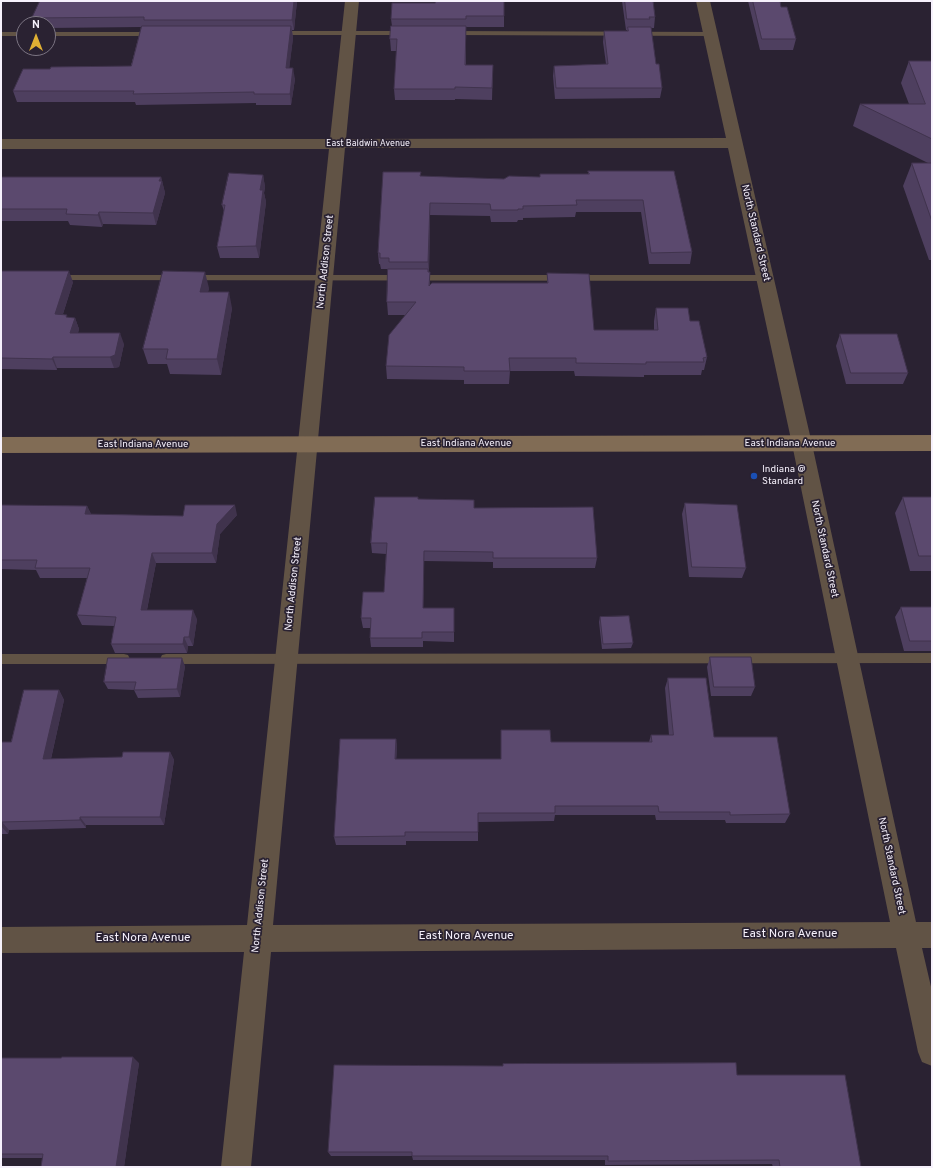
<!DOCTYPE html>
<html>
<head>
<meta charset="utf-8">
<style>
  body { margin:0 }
  #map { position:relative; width:933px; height:1168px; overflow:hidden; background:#2a2232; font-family:Overpass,sans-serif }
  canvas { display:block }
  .frame { position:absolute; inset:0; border:2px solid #f6f1fc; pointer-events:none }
  .north { position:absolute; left:16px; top:16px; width:40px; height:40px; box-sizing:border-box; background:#2a2232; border:1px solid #7c7583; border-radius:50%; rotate:0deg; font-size:11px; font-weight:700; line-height:16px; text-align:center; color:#f6f1fc }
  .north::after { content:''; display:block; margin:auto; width:14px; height:18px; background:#e0b034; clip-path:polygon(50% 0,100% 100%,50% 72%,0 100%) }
</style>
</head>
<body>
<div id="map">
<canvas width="933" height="1168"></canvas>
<div class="frame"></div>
<div class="north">N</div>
</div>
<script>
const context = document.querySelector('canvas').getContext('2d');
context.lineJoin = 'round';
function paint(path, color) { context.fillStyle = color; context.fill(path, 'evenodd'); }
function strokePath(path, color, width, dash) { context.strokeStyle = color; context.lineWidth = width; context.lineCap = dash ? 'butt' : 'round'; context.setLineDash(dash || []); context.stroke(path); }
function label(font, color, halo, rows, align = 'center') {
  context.font = font + ' Overpass,sans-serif'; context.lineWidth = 3.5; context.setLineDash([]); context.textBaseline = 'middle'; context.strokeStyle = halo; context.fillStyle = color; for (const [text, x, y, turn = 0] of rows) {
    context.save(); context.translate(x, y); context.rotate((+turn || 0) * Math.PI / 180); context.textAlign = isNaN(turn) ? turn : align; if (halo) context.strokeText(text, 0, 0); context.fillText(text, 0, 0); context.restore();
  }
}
const lane = new Path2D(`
  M273,31H406L410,33L406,35H273Z
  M447,31L711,32L715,34L711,36L450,35H447Z
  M1,32H24V36H1Z
  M48,32H156L160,34L156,36H48Z
  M56,275H765L770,278L765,281L53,280L51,278L53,276Z
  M932,653V663L166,664L162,663L160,659L162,655L166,654Z
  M1,654H124L128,655L130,659L128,663L124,664H1Z`);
const street = new Path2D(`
  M345,1H359L346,139L726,138L696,1H710L812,444L916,922H932V948H922L932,991V1066L922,1062L918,1052L896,948L271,952L251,1167H221L244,952L1,953V927L247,925L329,149H1V139H330ZM345,148H728L792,444L890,922L273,925Z`);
const secondary = new Path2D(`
  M932,435V451L1,453V437Z`);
const wall = new Path2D(`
  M40,1H297L294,30H292L293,38L289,68L295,79L291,105H256V103L136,105L135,102H17L13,91L131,66L141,27L48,28V24H34L32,18Z
  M622,1H653L655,17L654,28H651L656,64L662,88L660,98L555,99L553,76L554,66L606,64L603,42L604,31H627V30H626Z
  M748,1H780L781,7L796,39L793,50H760Z
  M392,3L504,16V27H466V65H493L492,100L455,99V100H395L394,89L397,51H391L390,39L392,26L391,19Z
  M909,61H932V260H929L903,186L912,163H928L853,126L860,104H909L901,83Z
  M588,171H674L692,252L690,264H649L641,212H576L575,217L523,218V220H518L517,222H491L490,216L430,215L429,272H430V285L547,283V273L594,330H654V321L656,308L690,321L707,357L704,370H702L701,375H644V377L575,376L574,371H510L509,384H464V380L387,379L386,366L405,315H388L387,302L390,269H381L380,264H379L378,253L421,176L504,179L540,177V174H588Z
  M263,175L265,187L264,193L266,202L259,258H220L217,247L224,211L222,205Z
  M1,177H161L165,193L156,225L103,224L102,227L70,225L68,221H1Z
  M1,271L73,282L63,314L68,318H75L79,329L78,333L124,344L119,367L114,368H57V370L1,369Z
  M209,288L208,292L232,308L221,375L170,374L167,364H148L143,349Z
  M840,334L908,373L903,384H846L836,346Z
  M903,497H932V571H910L895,513Z
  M418,499L474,508L597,558L595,568H493V562L424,561L423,608L454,618V642L423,641V647H371L370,638V628H363L361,618L384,592L386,554L372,553L371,543Z
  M685,503L746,568L742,578L689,577L682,514Z
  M1,505L87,506L91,514L183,516L237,515L220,534L216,563H156L147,610L197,619L193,646H188L187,653H115L111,644L114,626L82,625L77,615L87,578H40L36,570L1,569Z
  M901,607H932V651H904L895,617Z
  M600,617L633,643L631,648L602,649L599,622Z
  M710,657L755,687L751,696H711L707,667Z
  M185,666L180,697L138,698L134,690L108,689L104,682Z
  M668,678L714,737L790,814L785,823H726L725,820H656L655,815H555L554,821L478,822V841H406V845H336L334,837L396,739L397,748L396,759H501V730L551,742H649L651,735H669L665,688Z
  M59,690L64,700L51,759L122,757L170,752L174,760L164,825H86V828L9,830L8,834H1V742H11Z
  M1,1058L139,1063L124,1167H41L43,1158H1Z
  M737,1075L861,1167H773L772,1164L605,1165V1160H413L412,1156H331L328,1152Z`);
const shadedWall = new Path2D(`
  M294,1H297L294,30L292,20Z
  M291,26L293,38L288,79L286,68Z
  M293,68L295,79L291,105L290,94Z
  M263,175L265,187L264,193L266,202L259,258L256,246L260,190Z
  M161,177L165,193L156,225L153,213Z
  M430,203V215L429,274L428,262Z
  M99,212L103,224L102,227L98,215Z
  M69,271L73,282L59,326L55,314Z
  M205,272L209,288L204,308L200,292Z
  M229,292L232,308L221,375L217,359Z
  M75,318L79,329L74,345L70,333Z
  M120,333L124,344L119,367L114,368L110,357Z
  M53,357L57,368V370L52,359Z
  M235,505L237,515L220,534L216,563L212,553L217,524Z
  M87,506L92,516L85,514Z
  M424,551V561L423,618V608Z
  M152,553L156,563L145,619L141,610Z
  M193,610L197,619L193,646L189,637Z
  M184,637L188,646L187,653L183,644Z
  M182,658L185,666L180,697L177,689Z
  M59,690L64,700L49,767L43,759Z
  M396,739L397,748L396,768L395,759Z
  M170,752L174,760L164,825L160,817Z
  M80,817L86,825V828L80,820Z
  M2,822L9,830L8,834L1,826Z
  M133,1057L139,1063L124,1167H116Z`);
const building = new Path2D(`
  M40,1H294L292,20H144V17L32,18Z
  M435,1H504V16H466V19H391L392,3H435Z
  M625,1H653L655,17H649L650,19H627Z
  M753,1H780L781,7H787L796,39H762Z
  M142,26H291L286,68H293L290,94H254V92L133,94L134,91H13L23,69H50L51,67L131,66Z
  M391,26H466L465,65H493L492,88L455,87V89H394L397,39H390Z
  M628,27H651L656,64H659L662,88H556L554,66L608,64L604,31H628Z
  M909,61H932V139L860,104H925Z
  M912,163H932V221Z
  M588,171H674L692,252L651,253L643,200H576L577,205L523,206V209H518V210H491L490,204L430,203L428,262H389V258H380V253H378L383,172H421L420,176L504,179L509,176L540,177V174H589Z
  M229,173L263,175L260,190H263L256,246L217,247L225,205H222Z
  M1,177H161L159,181H162L153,213L99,212L98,215L66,214L67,209H1Z
  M388,269H428V272H430L429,286L432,283H548L547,273L589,274L594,330H658L656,308H688L690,321H699L707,357L703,358L704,362H646V364L576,363V358H509L510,371H464V367L386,366L389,335L416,302H387Z
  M1,271H69L55,314L67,315L66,317L75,318L70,333H120L115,355L110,357H53L52,359L1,358Z
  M163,271L205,272L200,292H229L217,359H166L168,349H143Z
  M840,334H897L908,373H851Z
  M375,497H418V499L474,500V508L593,507L597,558H493V552L424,551L423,608H454V632H422V638H370L371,618H361L363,592H384L387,543H371Z
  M903,497H932V556H919Z
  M685,503L737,505L746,568L692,567Z
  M1,505L87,506L85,514L183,516L185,505H235L217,524L212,553H152L141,610H193L189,637H184L183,644H111L116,617L77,615L90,568H35L37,560H1Z
  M901,607H932V641H910Z
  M629,616L633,643L603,644L600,617Z
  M710,657H751L755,687H714Z
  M108,658H182L177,689L134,690L136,682H104Z
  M668,678H706L714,737H777L790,814L730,815V812H659L658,806H555V813H478V832H405V836L334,837L340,739H396L395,759H501V730H550L551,742H652L651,735H673Z
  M24,690H59L43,759L122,757L123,752H170L160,817H80V820L2,822L1,826V742H11Z
  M62,1057H133L116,1167H41L43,1154H1V1058H61Z
  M736,1063L737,1075H845L861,1167H780L779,1160L608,1161V1156H412V1152H328L334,1065L503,1066V1064Z`);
const markers = [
  [754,476,4,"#1a4fb4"]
];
const farStreetnames = [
  ["East Baldwin Avenue",368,144]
];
const streetNames = [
  ["North Standard Street",755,233,77],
  ["North Addison Street",326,262,-84],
  ["East Indiana Avenue",466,444],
  ["East Indiana Avenue",790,444],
  ["East Indiana Avenue",143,445],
  ["North Standard Street",824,549,78],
  ["North Addison Street",294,584,-84],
  ["North Standard Street",891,866,78],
  ["North Addison Street",261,906,-84]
];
const poiNames = [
  ["Indiana @",762,470],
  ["Standard",762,482]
];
const nearStreetnames = [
  ["East Nora Avenue",790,935],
  ["East Nora Avenue",466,937],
  ["East Nora Avenue",143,939]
];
paint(lane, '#615345');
paint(street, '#615345');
paint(secondary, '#816c55');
paint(wall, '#4e3f5f');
paint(shadedWall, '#40334d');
paint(building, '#5b496e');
strokePath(building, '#40334d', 1);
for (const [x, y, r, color] of markers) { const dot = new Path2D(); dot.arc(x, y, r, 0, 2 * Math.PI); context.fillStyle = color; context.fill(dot); strokePath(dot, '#2a2232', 1.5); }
label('9px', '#f6f1fc', '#2a2232', farStreetnames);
label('10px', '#f6f1fc', '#2a2232', streetNames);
label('10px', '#f6f1fc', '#2a2232', poiNames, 'left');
label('12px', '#f6f1fc', '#2a2232', nearStreetnames);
</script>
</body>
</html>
